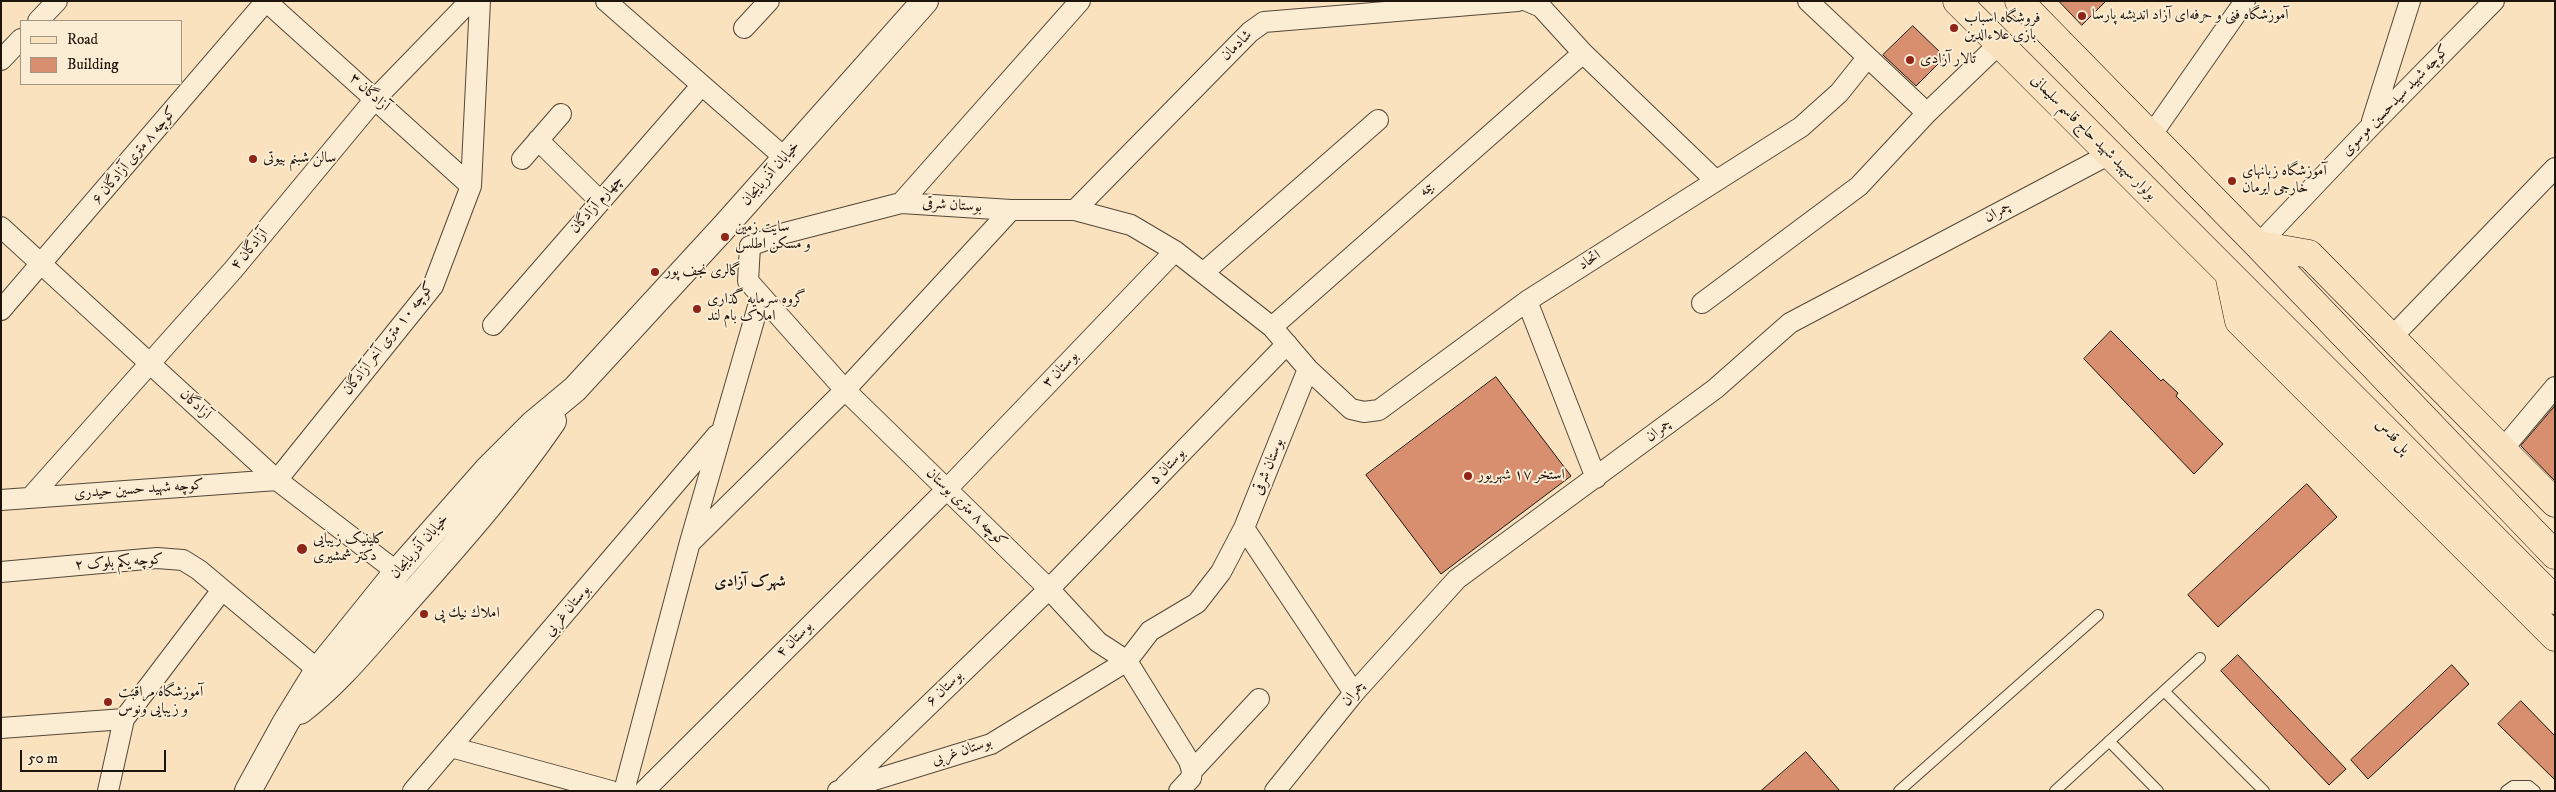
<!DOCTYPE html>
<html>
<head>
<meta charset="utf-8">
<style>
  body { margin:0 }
  #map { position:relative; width:2556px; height:792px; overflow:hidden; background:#f9e2bd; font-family:"IM FELL DW Pica",serif }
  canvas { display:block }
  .frame { position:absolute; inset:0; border:2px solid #1d140b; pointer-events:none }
  .legend { position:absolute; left:20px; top:20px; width:162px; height:65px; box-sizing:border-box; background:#fbecd4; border:1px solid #a29684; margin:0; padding:6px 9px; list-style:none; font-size:15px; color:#1d140b }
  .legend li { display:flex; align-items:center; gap:10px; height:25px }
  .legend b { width:25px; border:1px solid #a29684 }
  .scale { position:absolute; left:20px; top:750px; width:146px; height:22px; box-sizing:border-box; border:2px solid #1d140b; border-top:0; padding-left:6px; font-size:15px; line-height:18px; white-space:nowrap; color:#1d140b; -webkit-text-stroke:4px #fbecd4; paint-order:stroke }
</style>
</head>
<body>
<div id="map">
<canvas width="2556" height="792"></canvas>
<div class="frame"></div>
<ul class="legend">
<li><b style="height:6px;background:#f9e2bd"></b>Road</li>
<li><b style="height:14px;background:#d88f70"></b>Building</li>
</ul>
<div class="scale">50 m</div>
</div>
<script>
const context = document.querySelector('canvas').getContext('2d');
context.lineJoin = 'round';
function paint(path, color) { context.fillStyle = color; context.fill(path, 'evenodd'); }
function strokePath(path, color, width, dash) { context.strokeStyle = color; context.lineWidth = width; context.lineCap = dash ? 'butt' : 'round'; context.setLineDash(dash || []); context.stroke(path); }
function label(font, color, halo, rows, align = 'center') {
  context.font = font + ' "IM FELL DW Pica",Amiri,serif'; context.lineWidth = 4; context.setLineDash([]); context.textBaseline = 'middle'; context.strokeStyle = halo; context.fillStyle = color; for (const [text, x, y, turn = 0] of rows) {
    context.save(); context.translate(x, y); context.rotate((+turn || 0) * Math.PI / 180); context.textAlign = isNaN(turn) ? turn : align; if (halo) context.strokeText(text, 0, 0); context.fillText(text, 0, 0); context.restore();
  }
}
const building = new Path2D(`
  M2059,1H2106L2082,25Z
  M1913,26L1945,57L1916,86L1883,55Z
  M2111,331L2161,381L2163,379L2178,393L2176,396L2223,444L2194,474L2084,359Z
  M1496,377L1571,476L1441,574L1366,475Z
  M2555,406V481L2521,446Z
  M2307,484L2337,517L2218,627L2188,595Z
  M2238,655L2346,769L2329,785L2221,671Z
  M2452,665L2469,684L2368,779L2351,760Z
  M2521,701L2555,736V780L2498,724Z
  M1806,752L1840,791H1761Z`);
const service = new Path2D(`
  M2164,691L2264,791
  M2109,741L2158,791
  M1899,791L2098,615
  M2055,791L2200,658
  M2506,791L2513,786H2529L2535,791`);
const minor = new Path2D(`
  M266,1L471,186
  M606,1L785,158
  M1527,1L1541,7L1583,53L1715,180
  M1808,1L1927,113
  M38,21L57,1
  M744,28L769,1
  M1,60L21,39
  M2372,121L2410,1
  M2150,137L2245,1
  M538,140L600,201
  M522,159L561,114
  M901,203L1080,1
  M1075,210L1250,32L1264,22L1518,1
  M1,227L277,480L397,572
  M2258,245L2371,126L2494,1
  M750,246L785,233L901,203L1011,210H1075L1131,225L1175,251L1272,327L1308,369L1351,409L1364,412L1379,410L1527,301L1801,127L1839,93L1867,58
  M750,246L748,281L845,390L1049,589L1098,642L1127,661L1189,761L1192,771
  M1203,273L1378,120
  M1527,301L1596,478
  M1702,303L1859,186L1927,113L1999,44
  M1,310L266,1
  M493,325L701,86
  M1272,327L1583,53
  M2391,338L2555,168
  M2502,450L2555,387
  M30,498L233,270L375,99L470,1
  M1,500L277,480L433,286L471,186L480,1
  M1244,528L1354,693
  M692,541L845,390L1011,210
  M1,572L157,558L183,560L199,570L318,670
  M1,728L124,719
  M451,747L611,791
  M845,786L1049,589L1287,344
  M108,791L124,719L222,590
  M413,791L717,435
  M624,791L690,542L761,296
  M644,791L947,489L1175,251
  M838,791L991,744L1127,661L1150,631L1197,603L1221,572L1244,528L1308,369
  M1179,791L1191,778L1192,771L1259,699
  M1275,791L1354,693L1457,579L1715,389L1790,323L2108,155`);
const tertiary = new Path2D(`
  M300,711C339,681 369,643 401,607C454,547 508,487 553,421
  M248,791L286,722L318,670L397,572L487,470L533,424L575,389L725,226L925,1`);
const primary = new Path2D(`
  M1957,1L2555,600
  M2019,1L2258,245L2555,555
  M2258,245L2309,254L2555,503
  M2229,274L2239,321L2555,637`);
const markers = [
  [2082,16,5,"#8f2418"],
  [1954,28,5,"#8f2418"],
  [1910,60,5,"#8f2418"],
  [253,159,5,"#8f2418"],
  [2232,181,5,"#8f2418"],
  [725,237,5,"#8f2418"],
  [655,272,5,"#8f2418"],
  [697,309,5,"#8f2418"],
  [1468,476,5,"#8f2418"],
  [302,549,6,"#8f2418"],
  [424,614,5,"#8f2418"],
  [108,702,5,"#8f2418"]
];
const poiNames = [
  ["آموزشگاه فنی و حرفه‌ای آزاد اندیشه پارسا",2092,16],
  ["فروشگاه اسباب",1964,19],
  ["بازی علاءالدین",1964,36],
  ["تالار آزادی",1920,60],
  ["سالن شبنم بیوتی",263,159],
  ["آموزشگاه زبانهای",2242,172],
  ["خارجی ایرمان",2242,189],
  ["سایت زمین",735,228],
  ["و مسکن اطلس",735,245],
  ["گالری نجف پور",665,272],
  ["گروه سرمایه گذاری",707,300],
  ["املاک بام لند",707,317],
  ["استخر ١٧ شهریور",1478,476],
  ["کلینیک زیبایی",313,540],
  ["دکتر شمشیری",313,557],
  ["املاك نيك پى",434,614],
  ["آموزشگاه مراقبت",118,693],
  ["و زیبایی ونوس",118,710]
];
const streetNames = [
  ["شادمان",1237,46,-44],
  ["آزادگان ۳",369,93,42],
  ["کوچه شهید سیدحسین موسوی",2396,101,-46],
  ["بولوار سپهبد شهید حاج قاسم سلیمانی",2093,138,45],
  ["کوچه ۸ متری آزادگان ۶",135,156,-50],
  ["خیابان آذربایجان",771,174,-49],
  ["بیمه",1427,190,-41],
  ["چهارم آزادگان",597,205,-49],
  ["بوستان شرقی",952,206,4],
  ["چمران",1998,213,-28],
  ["آزادگان ۴",250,250,-50],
  ["اتحاد",1590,261,-33],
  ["کوچه ۱۰ متری آخر آزادگان",389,339,-52],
  ["بوستان ۳",1061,370,-46],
  ["آزادگان",195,405,43],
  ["چمران",1659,431,-37],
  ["پل قدس",2392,437,45],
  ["بوستان ۵",1168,467,-46],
  ["بوستان شرقی",1269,467,-68],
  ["کوچه شهید حسین حیدری",139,490,-4],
  ["کوچه ۸ متری بوستان",966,508,44],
  ["خیابان آذربایجان",420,547,-49],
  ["کوچه یکم بلوک ۲",119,563,-4],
  ["بوستان غربی",568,611,-50],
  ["بوستان ۴",795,640,-45],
  ["بوستان ۶",945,689,-44],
  ["چمران",1354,694,-50],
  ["بوستان غربی",962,752,-18]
];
const neighbourhoodNames = [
  ["شهرک آزادی",750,583]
];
paint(building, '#d88f70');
strokePath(building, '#1d140b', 1);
strokePath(service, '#544838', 12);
strokePath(minor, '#544838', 22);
strokePath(tertiary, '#544838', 28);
strokePath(primary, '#1d140b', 29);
strokePath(service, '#fbecd4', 10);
strokePath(minor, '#fbecd4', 20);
strokePath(tertiary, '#fbecd4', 26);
strokePath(primary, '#f9e2bd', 28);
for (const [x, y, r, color] of markers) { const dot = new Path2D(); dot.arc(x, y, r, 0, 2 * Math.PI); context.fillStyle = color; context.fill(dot); strokePath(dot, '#fbecd4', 2); }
label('15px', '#1d140b', '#fbecd4', poiNames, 'left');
label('15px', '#1d140b', '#fbecd4', streetNames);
label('bold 16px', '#1d140b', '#fbecd4', neighbourhoodNames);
</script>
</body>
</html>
